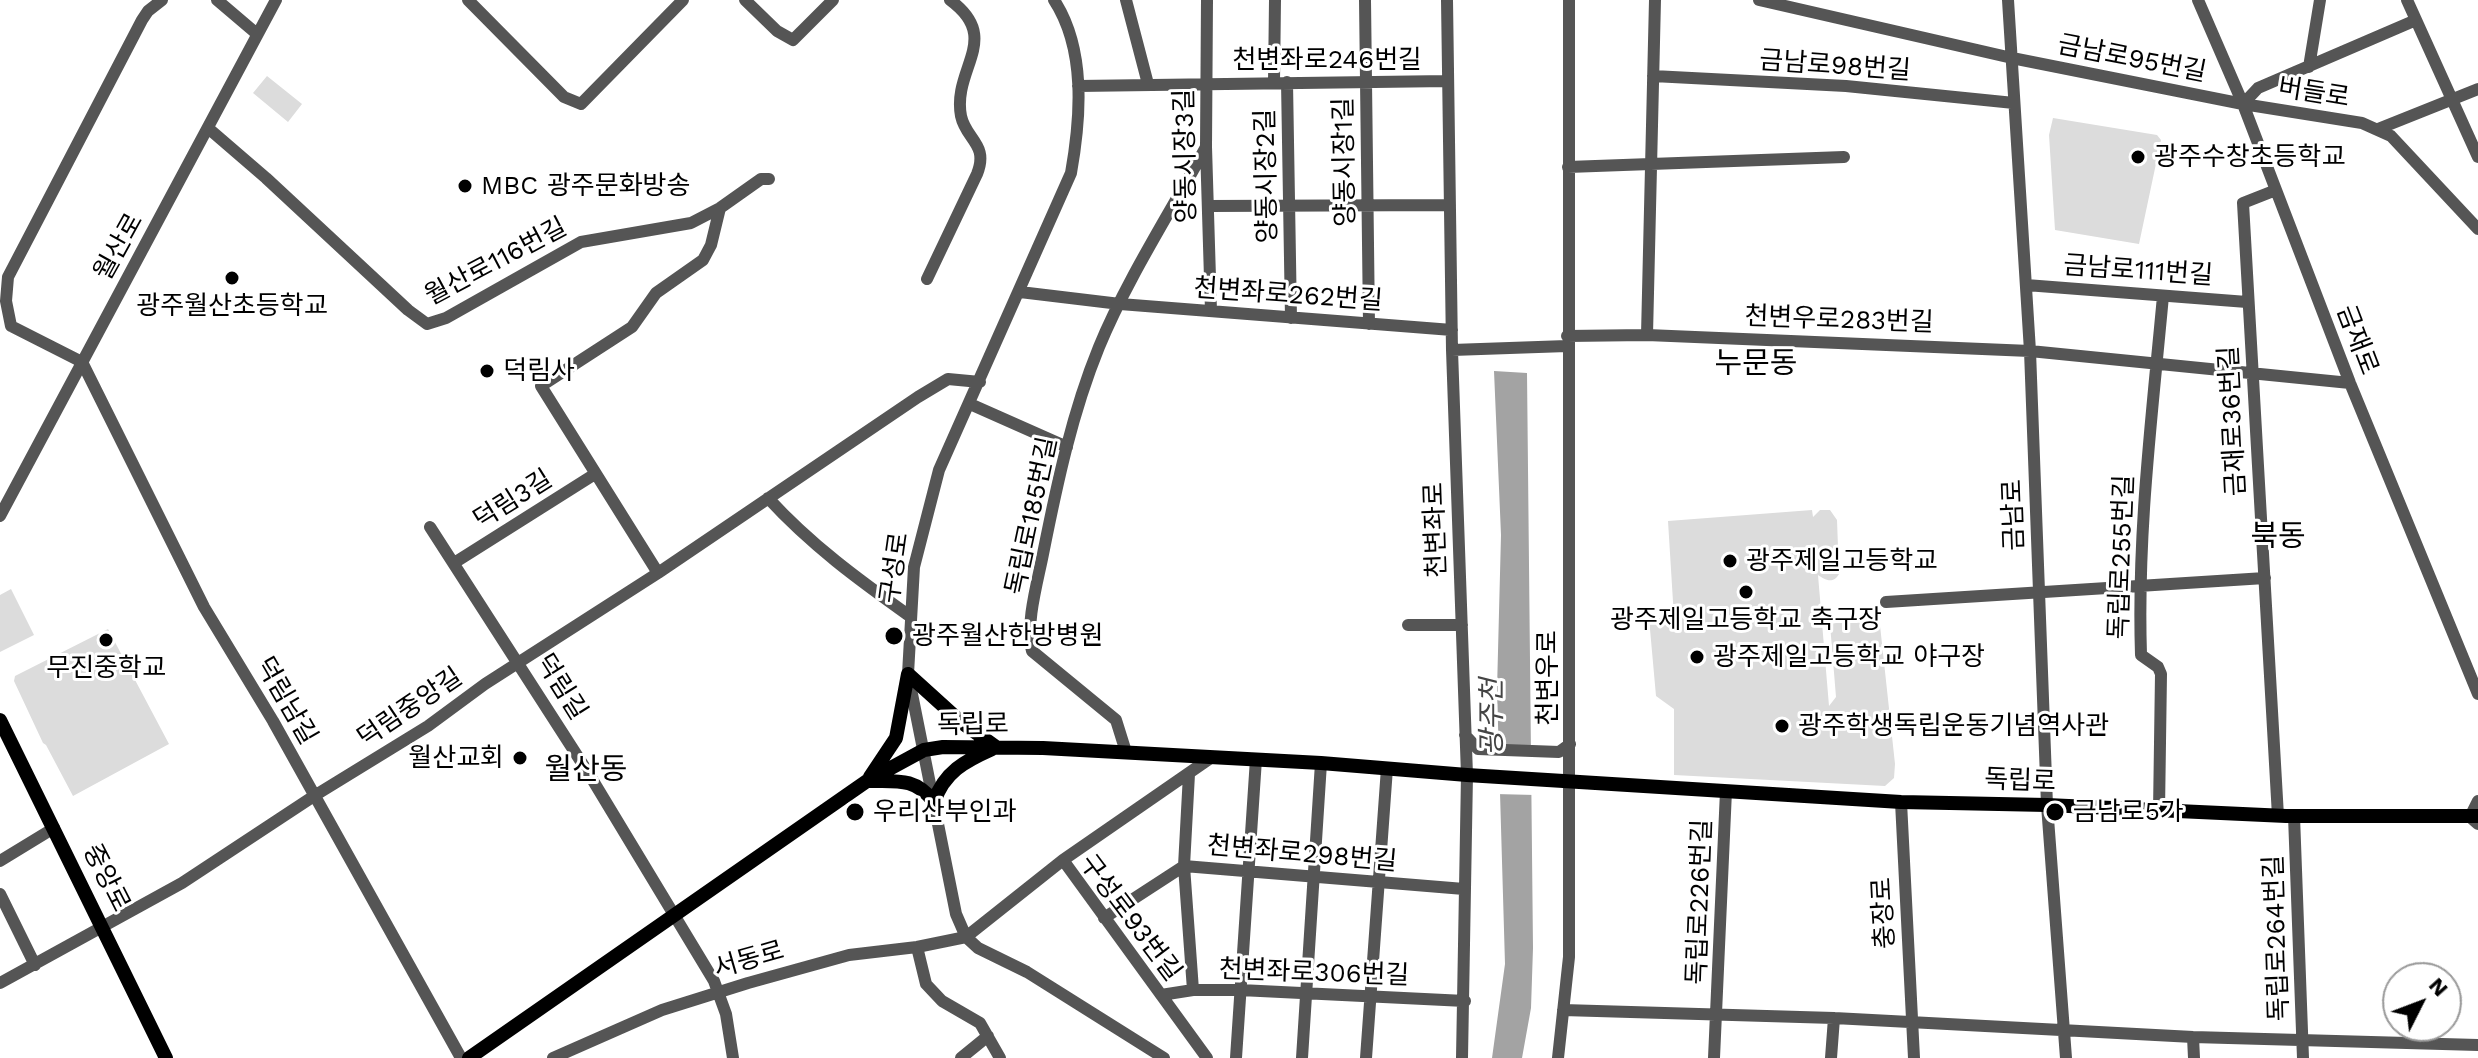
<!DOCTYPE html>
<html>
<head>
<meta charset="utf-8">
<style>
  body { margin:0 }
  #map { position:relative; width:2478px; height:1058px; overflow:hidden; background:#fff; font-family:"Work Sans",sans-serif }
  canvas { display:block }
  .north { position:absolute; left:2382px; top:962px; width:80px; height:80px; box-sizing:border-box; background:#fff; border:2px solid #999; border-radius:50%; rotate:48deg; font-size:22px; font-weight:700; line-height:32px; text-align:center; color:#000 }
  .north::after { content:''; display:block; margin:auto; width:28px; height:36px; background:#000; clip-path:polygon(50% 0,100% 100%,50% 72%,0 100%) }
</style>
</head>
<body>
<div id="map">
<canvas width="2478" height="1058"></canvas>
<div class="north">N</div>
</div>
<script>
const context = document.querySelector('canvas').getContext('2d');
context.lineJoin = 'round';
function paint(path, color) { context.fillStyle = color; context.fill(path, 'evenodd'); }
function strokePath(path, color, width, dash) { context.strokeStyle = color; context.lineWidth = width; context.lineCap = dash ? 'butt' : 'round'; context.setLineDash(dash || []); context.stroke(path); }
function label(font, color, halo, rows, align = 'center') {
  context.font = font + ' "Work Sans","Noto Sans KR",sans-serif'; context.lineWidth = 6; context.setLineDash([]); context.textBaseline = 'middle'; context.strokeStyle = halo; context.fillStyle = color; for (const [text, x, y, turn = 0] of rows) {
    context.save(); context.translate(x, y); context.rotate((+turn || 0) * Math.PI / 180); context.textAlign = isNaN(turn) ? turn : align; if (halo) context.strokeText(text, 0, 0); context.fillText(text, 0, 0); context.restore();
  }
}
const green = new Path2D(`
  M267,76L302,104L288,122L253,93Z
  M2053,118L2157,135L2161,140L2139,244L2055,230L2049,135Z
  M1812,510L1813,517L1820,510H1830L1837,520L1839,574C1833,585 1824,579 1818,575L1829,706L1836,697L1830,624L1879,616L1895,764L1894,778L1885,786L1674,775V709L1656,696L1649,618H1674L1668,521Z
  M11,589L34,635L0,652V595Z
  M108,629L169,744L73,796L46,745L43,743L14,681L15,676Z`);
const water = new Path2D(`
  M1494,371L1527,373L1533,948L1531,1008L1522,1058H1492L1505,964L1497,690L1501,535Z`);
const pier = new Path2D(`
  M1494,748L1534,749L1535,795L1495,794Z`);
const minor = new Path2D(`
  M217,0L257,34
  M468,0L564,97L581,104L683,0
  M745,0L777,31L793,40L833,0
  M1054,0C1086,49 1081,117 1071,173L939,470L914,567L908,674L956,914L966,937L978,948L1027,972L1164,1058
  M1126,0L1148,84
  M1207,0L1206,147L1211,311
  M1365,0L1369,324
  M1447,0L1452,350L1467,775L1462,1058
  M1759,0L2012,58L2243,104L2362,123L2391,136L2478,229
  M2008,0L2030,351L2047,805L2066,1058
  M2198,0L2243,104L2350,383L2478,694
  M2407,0L2478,157
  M2309,67L2320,0
  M1653,76L1846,86L2014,103
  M1274,82L1275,0
  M1287,82L1291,318
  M1078,86L1448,81
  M2243,104L2258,88L2416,20
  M208,128L266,178L408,310L427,324L446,318L581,242L691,223L720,208L761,179H769
  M2378,129L2478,89
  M1568,167L1844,157
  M2276,190L2243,203L2278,816
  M1209,206L1450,205
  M720,208L711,245L703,260L656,293L632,327L541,386L658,573L918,397L948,379L980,382
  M927,279L977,174C989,144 966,140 961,116C952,68 1003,39 950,0
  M2026,285L2247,302
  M1020,292L1120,304L1452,330
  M11,326L82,362L204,607L273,721L461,1058
  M11,326L6,301L8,277L142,20L148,11L162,0
  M1647,335L1655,0
  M1567,336L1647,335L2030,351L2350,383
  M1452,350L1567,346
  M970,404L1067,447
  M768,498C811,545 859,580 911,617
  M0,516L276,0
  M430,527L589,774L714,981L726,1014L733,1058
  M454,563L595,474
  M1886,602L2265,578
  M1408,625H1462
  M1465,735L1478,749L1559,752L1570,744
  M1126,752L1116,720L1032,651C1025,625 1038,580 1043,554C1057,484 1072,413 1099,347C1126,281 1171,211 1206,147
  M1189,774L1184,866L1193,990
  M2478,801L2470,817L2478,824
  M1901,802L1914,1058
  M2159,811L2161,674L2158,667L2141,655C2137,534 2152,416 2163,296
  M2294,816L2303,1058
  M1063,860L1207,1058
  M0,861L54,828
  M0,894L35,965
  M1104,918L1184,866L1464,889
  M917,947L926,984L942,1001L980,1023L1000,1058
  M0,983L182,883L314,796L428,726L485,684L658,573
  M1161,995L1193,990H1240L1465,1001
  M1563,1010L1834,1018L2193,1037L2478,1045
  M2193,1037L2194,1058
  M553,1058L662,1010L748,983L849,955L917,947L966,937L1063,860L1212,757
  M961,1058L988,1036
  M1236,1058L1256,759
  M1302,1058L1321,763
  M1366,1058L1387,768
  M1558,1058L1569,957V0
  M1714,1058L1726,791
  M1831,1058L1834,1018`);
const major = new Path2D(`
  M908,674L961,722L996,747
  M0,720L166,1058
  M870,777L896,738L908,674
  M870,781C898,781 916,778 934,802
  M934,802C944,772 965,761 992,749
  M469,1058L867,781L924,750L943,747L1043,748L1321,763L1467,775L1901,802L2047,805L2286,816H2478`);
const markers = [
  [2138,157,8,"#000"],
  [465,186,8,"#000"],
  [232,278,8,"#000"],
  [487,371,8,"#000"],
  [1730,561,8,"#000"],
  [1746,592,8,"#000"],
  [894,636,10,"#000"],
  [106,640,8,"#000"],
  [1697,657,8,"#000"],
  [1782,726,8,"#000"],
  [520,758,8,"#000"],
  [855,812,10,"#000"],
  [2055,812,10,"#000"]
];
const streetNames = [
  ["금남로95번길",2132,59,11],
  ["천변좌로246번길",1327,60],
  ["금남로98번길",1835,66,4],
  ["버들로",2314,93,9],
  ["양동시장3길",1186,156,-91],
  ["양동시장1길",1345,162,-91],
  ["양동시장2길",1267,176,-91],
  ["월산로",119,247,-61],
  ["월산로116번길",496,262,-28],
  ["금남로111번길",2138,271,4],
  ["천변좌로262번길",1288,295,4],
  ["천변우로283번길",1839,320,2],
  ["금재로",2357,340,69],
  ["금재로36번길",2233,421,-93],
  ["덕림3길",513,500,-32],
  ["금남로",2014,515,-92],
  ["독립로185번길",1032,516,-78],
  ["천변좌로",1436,530,-92],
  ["독립로255번길",2122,557,-88],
  ["구성로",895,568,-82],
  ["천변우로",1548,678,-90],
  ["덕림길",561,687,58],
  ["덕림남길",286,701,60],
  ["덕림중앙길",410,708,-34],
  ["독립로",973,725,-1],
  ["독립로",2020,781,2],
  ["천변좌로298번길",1302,854,5],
  ["중앙로",106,878,63],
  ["독립로226번길",1700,902,-88],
  ["충장로",1884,913,-93],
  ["구성로93번길",1130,918,53],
  ["독립로264번길",2277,938,-92],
  ["서동로",749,960,-16],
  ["천변좌로306번길",1314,973,2]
];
const poiNames = [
  ["광주수창초등학교",2154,157],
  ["MBC 광주문화방송",481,186],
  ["광주월산초등학교",232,306,"center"],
  ["덕림사",503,371],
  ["광주제일고등학교",1746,561],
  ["광주제일고등학교 축구장",1746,620,"center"],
  ["광주월산한방병원",912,636],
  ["광주제일고등학교 야구장",1713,657],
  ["무진중학교",106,668,"center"],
  ["광주학생독립운동기념역사관",1798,726],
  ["월산교회",504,758,"right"],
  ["우리산부인과",873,812],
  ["금남로5가",2073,812]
];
const waterNames = [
  ["광주천",1493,717,-90]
];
const quarterNames = [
  ["누문동",1756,364],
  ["북동",2278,537],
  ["월산동",586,770]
];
paint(green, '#dcdcdc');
paint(water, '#a3a3a3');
paint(pier, '#fff');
strokePath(minor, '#555', 12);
strokePath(major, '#000', 14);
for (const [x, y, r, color] of markers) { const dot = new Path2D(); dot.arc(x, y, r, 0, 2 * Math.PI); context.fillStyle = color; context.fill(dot); strokePath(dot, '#fff', 3); }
label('26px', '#000', '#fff', streetNames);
label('26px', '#000', '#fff', poiNames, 'left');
label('italic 28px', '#444', '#fff', waterNames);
label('30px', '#000', '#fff', quarterNames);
</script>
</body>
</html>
